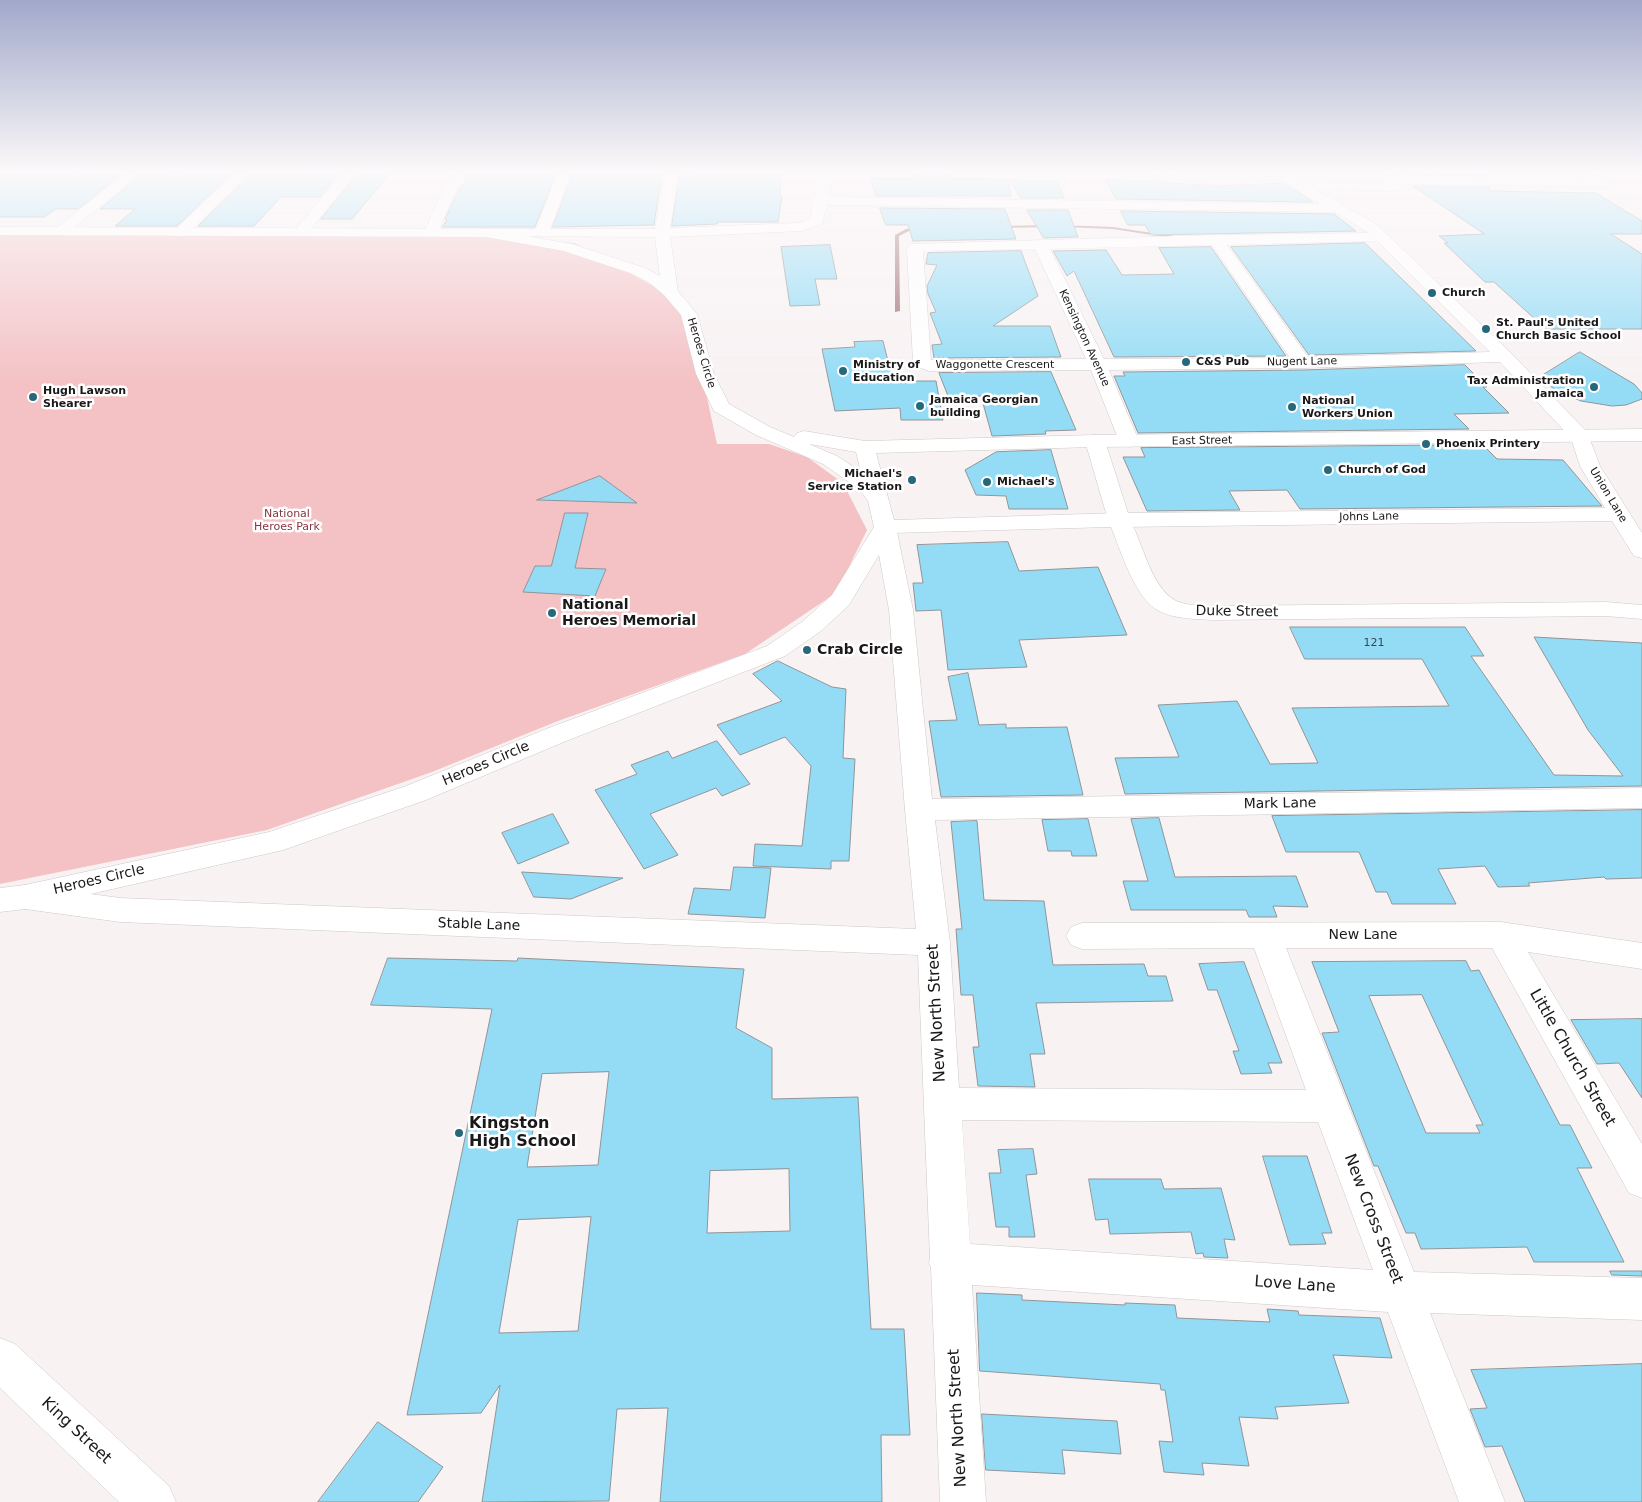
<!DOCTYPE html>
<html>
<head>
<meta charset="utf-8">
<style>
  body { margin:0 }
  canvas { display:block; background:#f8f2f3 }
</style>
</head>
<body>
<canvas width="1642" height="1502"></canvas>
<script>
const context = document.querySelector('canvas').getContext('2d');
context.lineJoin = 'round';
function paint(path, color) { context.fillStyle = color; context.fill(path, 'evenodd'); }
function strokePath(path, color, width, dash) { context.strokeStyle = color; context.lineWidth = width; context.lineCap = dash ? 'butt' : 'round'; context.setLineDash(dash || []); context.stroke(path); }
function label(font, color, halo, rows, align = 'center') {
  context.font = font + ' "DejaVu Sans",sans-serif'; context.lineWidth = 5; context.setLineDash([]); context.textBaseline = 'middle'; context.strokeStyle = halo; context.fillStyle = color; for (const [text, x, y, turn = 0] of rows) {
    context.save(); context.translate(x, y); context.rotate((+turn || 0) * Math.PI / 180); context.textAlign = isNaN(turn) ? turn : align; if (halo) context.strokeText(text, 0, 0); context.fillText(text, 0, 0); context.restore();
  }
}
const green = new Path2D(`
  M0,232L428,234L575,243L664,292L692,328L717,444H769L807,457L843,483L867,530L836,593L745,654L558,721L432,772L267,830L0,884Z`);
const stream = new Path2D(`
  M1049,225H1051V227L999,228L997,227L999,226Z
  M1060,225L1113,227L1165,235L1185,231L1187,232L1165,237L1113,229L1062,227H1060Z
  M921,227H923V229L909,231L899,236L900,311L895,312V235L906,229Z`);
const building = new Path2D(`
  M0,171H74L70,173L122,174L78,209H56L44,217H0Z
  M306,171H342L320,197H281L254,226H198L250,175H302Z
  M360,171H392L352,219H321Z
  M473,171H557L535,227H442L447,220L445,219L457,193Z
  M574,171H662L654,225L553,227Z
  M1391,171H1489V176L1396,174Z
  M233,172L177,226H115L135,209H100L142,174Z
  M680,173L781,174L780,197H782L778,222H718L717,224L672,226Z
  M916,173H947L948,178L1008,179L1011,196H876L870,178H917Z
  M1106,179L1218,186L1284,183L1313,202L1116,199Z
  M1010,180L1057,181L1064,198H1021Z
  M1413,186L1490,187V191L1596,193L1642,221V234H1611L1642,254V329H1546L1494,282H1485L1444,243H1448L1439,236L1484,234Z
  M880,208L1005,209L1016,239L913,241L908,225H886Z
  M1027,210H1068L1078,237L1044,238Z
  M1121,211L1334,214L1356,231L1151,235L1145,225H1128Z
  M1365,243L1438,314L1476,351L1309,355L1231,247Z
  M830,245L837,279H815L820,305L790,306L781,247Z
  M1211,247L1286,356L1114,357L1074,271L1067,276L1053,251L1106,250L1122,275L1174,274L1159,248Z
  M1021,251L1038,296L993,326H1050L1061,357L934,358L932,345L942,344L930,313L936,312L928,294L927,286L937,265L926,264L928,253Z
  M883,341L893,381H936L943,420H901L900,408L835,411L822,349L855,347L854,342Z
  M1580,352L1634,384L1642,393V399L1626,405L1612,406L1581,401L1555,390L1540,377Z
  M1465,365L1487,387H1483L1509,413L1454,414L1469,429L1138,433L1114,376H1125L1123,372L1303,370Z
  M1051,372L1076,430L1045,431L1046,434L992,436L981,396H948L939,373Z
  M1483,445L1497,459L1563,460L1602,506L1300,509L1287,490L1229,491L1240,510L1147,511L1123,457H1145L1141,448Z
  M1051,450L1068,509H1009L1006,496L976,495L965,470L996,452Z
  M600,476L637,503L538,500H537Z
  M565,513H588L575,568L606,569L595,596L523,592L535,566H551Z
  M1008,542L1019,571L1098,567L1127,635L1019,640L1027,667L948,670L941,610L916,611L913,583H923L917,545Z
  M1290,627H1465L1484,656H1471L1554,775L1623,776L1588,730L1534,637L1642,643V786L1125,794L1115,758L1179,757L1158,705L1237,701L1270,764L1318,763L1292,708L1449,706L1422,659H1305Z
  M778,661L832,687L846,689L843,758L855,759L849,861H831V869L753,866L755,844L802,846L811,766L785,737L740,755L717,725L782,701L753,674Z
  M968,673L979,725L1006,724V728L1067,727L1083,795L941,797L929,721L957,720L948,677Z
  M717,741L750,784L722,796L716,788L650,814L678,855L644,869L595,790L637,774L631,765L668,751L672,758Z
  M1642,810V878L1606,879L1604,877L1528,883L1530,886L1498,887L1485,866L1438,869L1456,904H1392L1387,892H1376L1359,852H1286L1272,816Z
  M553,814L569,843L518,864L502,833Z
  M1159,818L1175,877L1296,876L1308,907L1273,906L1277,917H1249L1246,910H1131L1123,881H1148L1131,819Z
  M1088,819L1097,856H1072L1071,851H1048L1042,820Z
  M977,821L984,900L1044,901L1053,965L1144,964L1148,976H1166L1173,1001L1036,1003L1045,1054H1030L1035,1087L978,1086L973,1047H979L973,995H961L956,929H962L951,822Z
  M734,867L771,868L765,918L688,914L694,888L730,890Z
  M522,872L623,878L571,899L534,897Z
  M388,958L517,961L518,958L744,969L736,1028L772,1048V1099L858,1097L871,1329H904L910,1435H881L882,1502H660L668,1408L617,1409L609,1501L482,1502L500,1385L481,1413L407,1415L492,1009L371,1005ZM609,1072L598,1165L527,1167L542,1074ZM789,1169L790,1231L707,1233L710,1171ZM591,1217L578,1331L499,1333L518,1220Z
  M1466,961L1471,971L1479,970L1560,1125H1570L1592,1168H1577L1624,1262H1534L1527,1247L1421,1249L1415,1233H1406L1378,1166H1374L1322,1033L1339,1032L1312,962ZM1422,995L1483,1125H1476L1480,1133H1426L1369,996Z
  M1244,962L1282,1063H1268L1272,1073L1241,1074L1233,1051H1239L1217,990H1208L1199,964Z
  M1642,1019V1098L1619,1063L1597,1064L1571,1020Z
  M1033,1149L1037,1174L1026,1175L1035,1237H1009V1227H996L989,1173H1001L998,1150Z
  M1263,1156H1307L1332,1233H1322L1326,1244L1290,1245Z
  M1089,1179H1161L1164,1189L1221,1188L1235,1240L1224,1239L1228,1258L1204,1257L1203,1253L1196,1254L1191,1232L1110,1234L1108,1219L1096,1220Z
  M1610,1271H1642V1276L1612,1275Z
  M977,1293L1022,1295V1300L1125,1305V1303L1175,1305L1177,1318L1270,1322L1267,1309L1298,1311L1299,1315L1380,1318L1392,1358L1333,1355L1349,1403L1275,1407L1278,1419L1239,1417L1249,1466L1202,1463L1204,1475L1164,1472L1159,1441L1173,1442L1165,1390H1161L1160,1384L980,1371Z
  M1642,1364V1502H1525L1502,1446L1485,1447L1470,1409L1487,1408L1471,1370Z
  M982,1414L1117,1421L1121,1454L1062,1450L1065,1474L986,1470Z
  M378,1422L443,1467L418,1502H318Z`);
const minor = new Path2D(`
  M129,171H143L65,235H55L53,232L55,229Z
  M237,171H251L185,236H175L173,233L175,230Z
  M345,171H358L305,236H295L293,233L295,230Z
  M458,171H471L455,192L436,236H426L424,233L442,191Z
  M559,171H572L550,229H655L665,171H679L670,228L799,223L810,219L820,171H833L829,197L1320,204L1278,177L1143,175L1137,171H1287L1302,182L1383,183L1381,180L1388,176L1583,180L1573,171C1586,171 1596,173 1606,184L1604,187L1400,184L1402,187L1400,190L1395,191L1316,190L1376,224L1511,353L1587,432L1600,466L1642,533V558L1634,556L1612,521L1119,527L1111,525L1108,520L1085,441L1088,437L1095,435L1102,437L1105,441L1128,513L1605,508L1580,466L1571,438L1500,362L1303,368L1109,370L1139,441L1136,445L1129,447L1122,445L1119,441L1091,370L929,371L916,366L913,362L907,249L911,244L1215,235L1369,233L1335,212L827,205L822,224L801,231L670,237L678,292L676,295H664L662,292L655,237L481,236L479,233L481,230L486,229H536ZM1377,241L1490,352L1308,357L1227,245ZM1212,245L1290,358L1104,359L1050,249ZM1035,249L1086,359L931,360L923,251Z
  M885,520L893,522L896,527L913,610L932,799L1642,788V808L935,820L950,943L959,1088L1306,1090L1254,948L1082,949L1071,945L1066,936L1071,927L1082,923L1501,922L1642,943V969L1528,952L1642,1144V1198L1629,1193L1492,948H1286L1414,1272L1642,1278V1320L1430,1313L1505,1502H1459L1388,1312L972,1285L986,1502H940L931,1267L929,1263L930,1259L918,955L120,922L25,909L14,905L9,897L14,889L25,885L120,898L916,929L905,810L889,610L874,527L877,522ZM962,1120L1318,1122L1373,1270L970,1244Z`);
const tertiary = new Path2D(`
  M0,1338L15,1344L169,1486L176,1502H119L0,1388Z`);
const secondary = new Path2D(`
  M0,227L486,229L572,244L645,268L662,277L676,289L697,314L714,374L729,404L770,427L794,437L797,433L804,431L865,441L1095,435L1642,429V441L1095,447L876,453L894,520L1119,513L1127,515C1143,539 1151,595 1182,603C1192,606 1203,605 1213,606L1606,602L1642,605V619L1606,616L1213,620C1195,619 1175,619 1159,611C1135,599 1121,551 1111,527L892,533L849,605L821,631L785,656L566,741L426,800L283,850L25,909L0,912V888L25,885L269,832L406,786L546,729L767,646L803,621L832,595L874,527L868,501L859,489L823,464L756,435L714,411L696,374L681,315L664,295L650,283L633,274L564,251L486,237L0,235ZM809,444L856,452L861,472L837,456Z`);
const markers = [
  [1432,293,5,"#27677c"],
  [1486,329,5,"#27677c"],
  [1186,362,5,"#27677c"],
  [843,371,5,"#27677c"],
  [1594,387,5,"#27677c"],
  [33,397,5,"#27677c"],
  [920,406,5,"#27677c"],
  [1292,407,5,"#27677c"],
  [1426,444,5,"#27677c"],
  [1328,470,5,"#27677c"],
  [912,480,5,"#27677c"],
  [987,482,5,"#27677c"],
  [552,613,5,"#27677c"],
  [807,650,5,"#27677c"],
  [459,1133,5,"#27677c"]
];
const farPoinames = [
  ["Church",1442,293],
  ["St. Paul's United",1496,323],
  ["Church Basic School",1496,336],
  ["C&S Pub",1196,362],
  ["Ministry of",853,365],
  ["Education",853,378],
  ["Tax Administration",1584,381,"right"],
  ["Jamaica",1584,394,"right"],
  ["Hugh Lawson",43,391],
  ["Shearer",43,404],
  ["Jamaica Georgian",930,400],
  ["building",930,413],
  ["National",1302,401],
  ["Workers Union",1302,414],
  ["Phoenix Printery",1436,444],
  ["Church of God",1338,470],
  ["Michael's",902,474,"right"],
  ["Service Station",902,487,"right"],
  ["Michael's",997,482]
];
const farStreetnames = [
  ["Kensington Avenue",1084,338,65],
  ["Heroes Circle",701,353,73],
  ["Nugent Lane",1302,362,-1],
  ["Waggonette Crescent",995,365],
  ["East Street",1202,441,-1],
  ["Union Lane",1608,495,59],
  ["Johns Lane",1369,517,-1]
];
const farParknames = [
  ["National",287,514],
  ["Heroes Park",287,527]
];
const numberNames = [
  ["121",1374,643]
];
const poiNames = [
  ["National",562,605],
  ["Heroes Memorial",562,621],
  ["Crab Circle",817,650]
];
const streetNames = [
  ["Duke Street",1237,612,1],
  ["Heroes Circle",486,764,-23],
  ["Mark Lane",1280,804,-1],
  ["Heroes Circle",99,880,-13],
  ["Stable Lane",479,925,2],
  ["New Lane",1363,935]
];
const nearStreetnames = [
  ["New North Street",937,1013,-93],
  ["Little Church Street",1572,1058,60],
  ["New Cross Street",1373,1219,69],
  ["Love Lane",1295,1285,4],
  ["New North Street",958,1418,-93],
  ["King Street",76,1431,43]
];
const nearPoinames = [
  ["Kingston",469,1124],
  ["High School",469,1142]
];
paint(green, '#f4c2c5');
paint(stream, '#9f7075');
paint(building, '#94dcf6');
strokePath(building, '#919597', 1);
strokePath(minor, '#cdc8c8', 1);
strokePath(tertiary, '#cdc8c8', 1);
strokePath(secondary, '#cdc8c8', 1);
paint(minor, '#fff');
paint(tertiary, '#fff');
paint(secondary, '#fff');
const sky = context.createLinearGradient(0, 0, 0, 382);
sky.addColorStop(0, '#a1a8ca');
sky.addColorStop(0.45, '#fcf9fa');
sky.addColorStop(1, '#fcf9fa00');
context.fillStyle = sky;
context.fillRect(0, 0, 1642, 382);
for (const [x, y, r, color] of markers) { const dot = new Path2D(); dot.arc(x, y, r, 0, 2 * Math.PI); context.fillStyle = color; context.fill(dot); strokePath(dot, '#fff', 2); }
label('bold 11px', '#1a1819', '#fff', farPoinames, 'left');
label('11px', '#1a1819', '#fff', farStreetnames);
label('11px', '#863643', '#fff', farParknames);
label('11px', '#384950', null, numberNames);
label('bold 14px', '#1a1819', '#fff', poiNames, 'left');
label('14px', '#1a1819', '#fff', streetNames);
label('16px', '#1a1819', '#fff', nearStreetnames);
label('bold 16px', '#1a1819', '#fff', nearPoinames, 'left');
</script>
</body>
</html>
